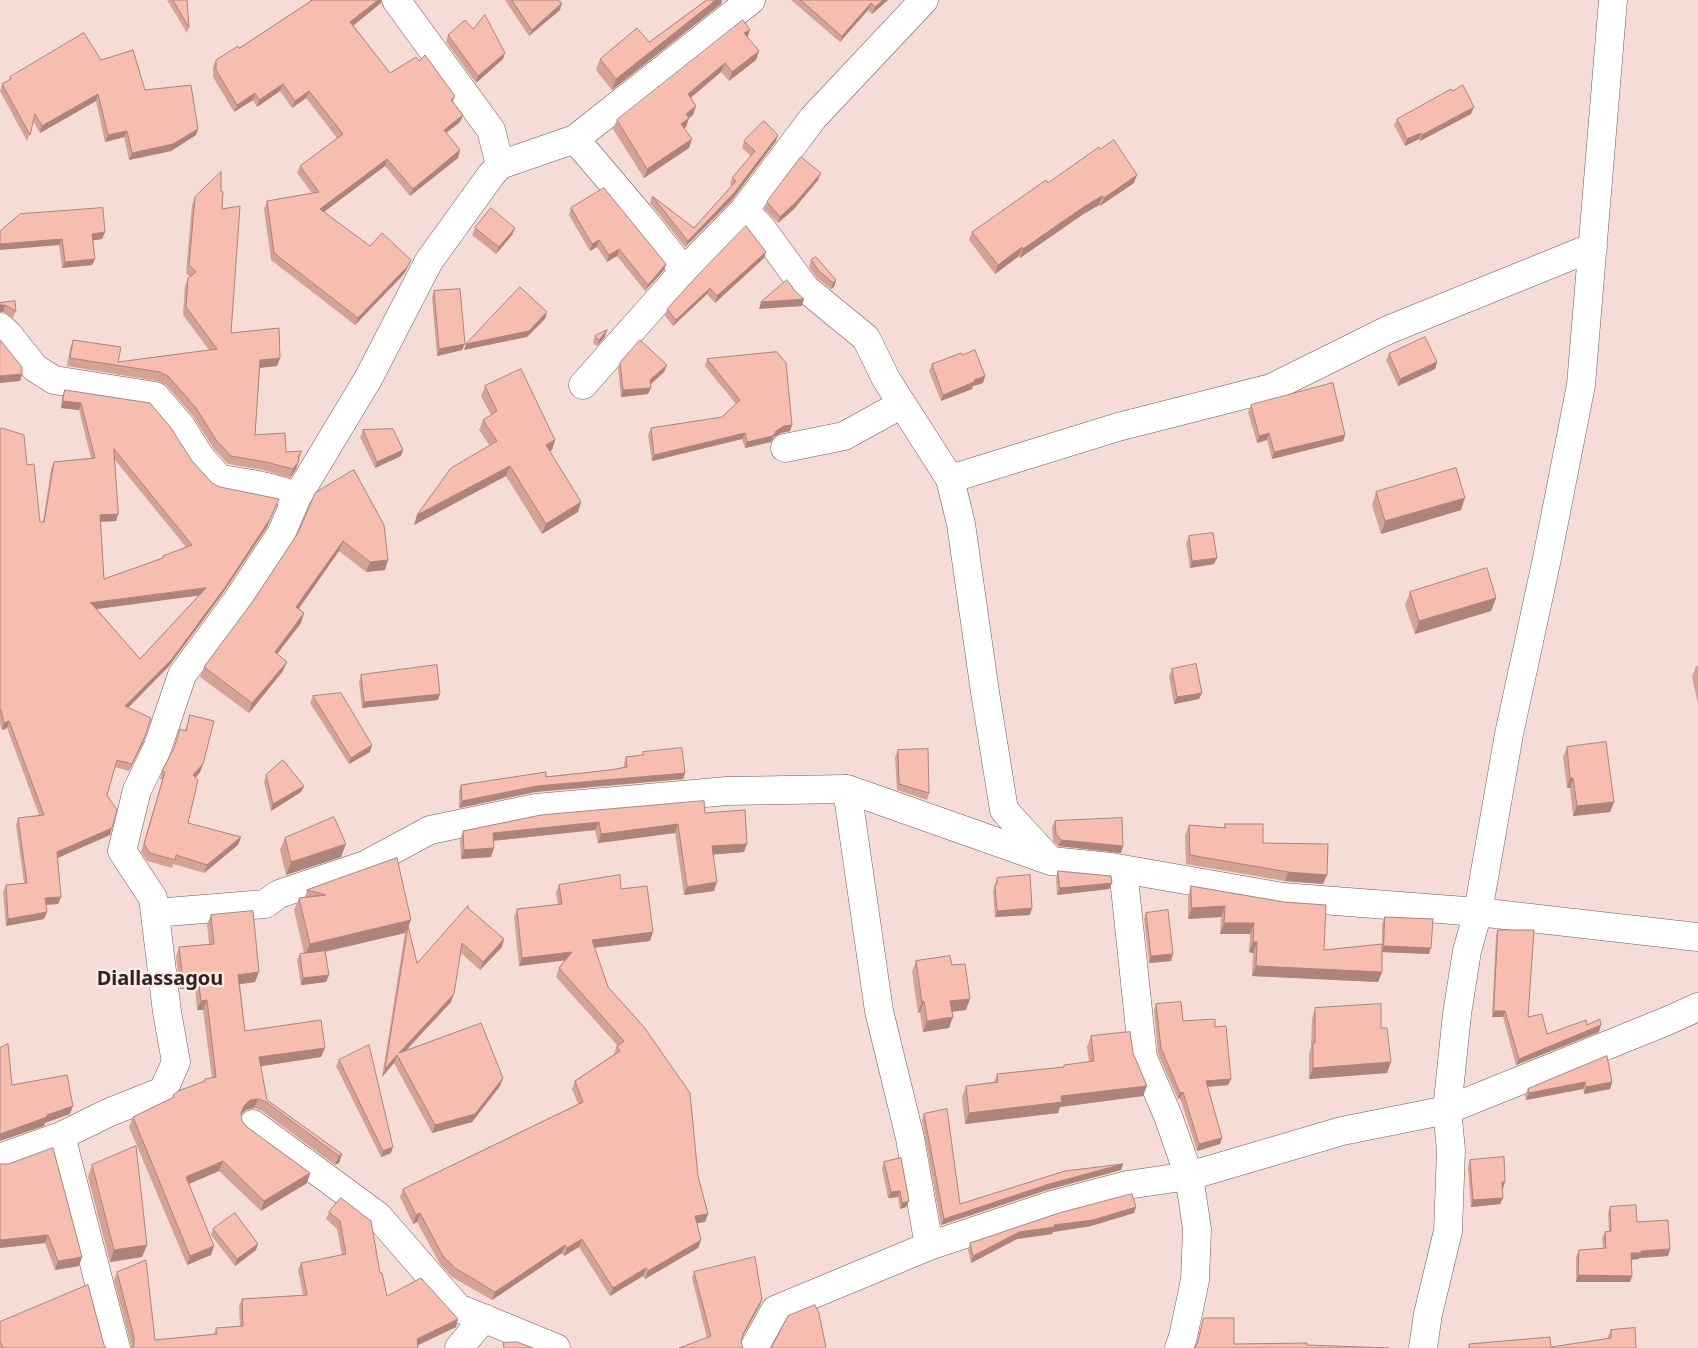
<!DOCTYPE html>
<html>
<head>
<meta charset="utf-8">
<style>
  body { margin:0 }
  canvas { display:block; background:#f5dcd6 }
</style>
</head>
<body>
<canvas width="1698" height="1348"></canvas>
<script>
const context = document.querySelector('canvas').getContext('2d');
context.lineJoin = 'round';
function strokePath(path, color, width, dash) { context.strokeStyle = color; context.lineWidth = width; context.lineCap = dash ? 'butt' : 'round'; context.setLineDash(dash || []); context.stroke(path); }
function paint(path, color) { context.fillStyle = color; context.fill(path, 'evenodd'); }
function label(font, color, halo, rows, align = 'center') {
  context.font = font + ' "Noto Sans",sans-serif'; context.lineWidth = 5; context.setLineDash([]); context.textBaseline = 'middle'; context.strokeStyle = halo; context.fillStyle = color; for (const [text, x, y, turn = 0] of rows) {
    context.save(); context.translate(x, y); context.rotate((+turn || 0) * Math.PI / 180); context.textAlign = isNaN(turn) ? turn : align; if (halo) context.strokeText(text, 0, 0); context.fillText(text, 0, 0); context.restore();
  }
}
const minor = new Path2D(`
  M575,139L642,218L684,271
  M500,165L575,139L751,0
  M744,210L763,230L805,288L866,338L886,379L950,479L961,524L985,692L1004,810L1048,858
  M0,327L8,334L35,368L54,380L155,396L181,426L201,458L220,479C246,483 273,486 297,497
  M583,385L684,271L744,210L813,118L924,0
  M785,448L844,436L902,404
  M950,479L1118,427L1271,388L1388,330L1593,247
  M1123,869L1143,1058L1168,1116L1189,1176L1197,1229L1195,1280L1183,1337L1179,1348
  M155,913L265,904L279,894L365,865L430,830L536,808L727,791L847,789L1051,861L1111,867L1283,897L1478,912L1698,937
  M253,1124L378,1216L458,1308L556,1348
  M61,1136L116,1348
  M0,1158L61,1136L110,1112L163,1091L176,1062L167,1012L153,898L122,851L137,790L157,749L182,675L236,602L281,534L297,497L368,379L429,261L491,175L500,165L491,130L396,0
  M929,1246L1052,1205L1127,1185L1189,1176L1342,1131L1447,1110L1667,1021L1698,1007
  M459,1348L484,1318
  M754,1348L775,1310L929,1246L910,1138L879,1011L847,789
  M1423,1348L1428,1314L1448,1231L1451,1150L1447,1110L1457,1014L1467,951L1478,912L1509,734L1546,563L1581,385L1613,0`);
const wall = new Path2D(`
  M167,0H187L189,27L187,33Z
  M310,0H382L381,3L353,25L390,73L419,61L455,96L453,102L463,115L460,122L446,133L460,150L458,158L410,196L385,166L324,212L370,246L408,267L404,274L355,325L271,260L264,209L267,201L312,193L297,173L300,166L337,138L306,98L292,108L280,91L257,107L253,100L234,112L213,77V67L216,60L239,48L310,2Z
  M505,0H558L560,10L529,36Z
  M707,0H722L721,4L612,90L596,70L600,59L649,42Z
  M791,0H888L872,14L868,10L840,42Z
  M473,29L503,59L476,83L446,42L448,35Z
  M747,37L756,60L729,81L721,72L691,98L696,106L693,115L689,118L686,127L684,128L689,148L644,178L613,129L617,120Z
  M101,60L145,90L198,129L196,135L171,151L129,160L124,137L105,142L96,101L40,133L33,121L27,141L0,91L2,84L9,80L10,77Z
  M1452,91L1471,114L1420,141L1419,139L1405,146L1394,125L1397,119Z
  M744,141H776L732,200L685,247L650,203L652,196L694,228L732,186L730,184L732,178L751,156L742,148Z
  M818,180L794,209L778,223L764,209L767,202Z
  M1048,183H1134L1100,206L1099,205L1082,215L1020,258L1019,256L995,274L969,240L972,232Z
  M195,197L222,209L231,333L280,358L277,366L260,368L255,435L286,452L302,451L296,469L290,478L263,470L228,464L214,449L193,416L166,385L157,381L67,366L70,348L73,340L118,362L209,350L183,315L185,286L188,278L190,277L186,273L192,205Z
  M571,208L666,264L664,270L645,291L617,256L607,262L597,247L590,251L569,215Z
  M475,228H515L512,235L496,254L472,235Z
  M0,231L105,232L102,239L93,240L95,259L92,265L62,268L59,245Z
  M764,258L715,303L707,294L673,326L665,316L667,309Z
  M811,260L836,280L834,287L831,289L816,277L809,267Z
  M434,291L462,350L437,356L432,297Z
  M15,301L16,311L13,318L3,312H0V303Z
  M595,336L605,337L597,346L593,343Z
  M1389,354L1437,362L1435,369L1398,386L1386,360Z
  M962,355L985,376L983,383L973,386L972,389L941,401L929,371L932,364Z
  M707,359L792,425L790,431L781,433L774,437L771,442L745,448L742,439L652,461L648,435L651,428L722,417L736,404L705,366Z
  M620,363L667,365L664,372L650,384L651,388L648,394L621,397L618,369Z
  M485,386L555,440L552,450L550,451L578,512L542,534L506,476L414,525L490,446L479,430L483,420L491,415L481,396Z
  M65,390L192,461L212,483L220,487L276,506L267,527L223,593L169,666L128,708L143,743L129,771L115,767L107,795L110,835L58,858L61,897L58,904L46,905L47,912L44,919L6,926L3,892L6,885L24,883L16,825L18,818L39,815L7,728L2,730L0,724V429L27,465L40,522H43L51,469L54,462L91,458L79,410L61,408L62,397ZM115,460L186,547L163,556L162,558L104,579L100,522L116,521L118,514ZM199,595L140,659L97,609Z
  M1251,405L1345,435L1343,441L1272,459L1267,440L1257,443L1248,412Z
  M363,430L401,456L375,468L360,437Z
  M1376,492L1461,510L1381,534L1372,505Z
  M315,493L385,570L366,572L339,551L299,608L304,613L301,623L277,654L283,671L249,713L200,677L204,667L253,601L298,533Z
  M1189,536L1214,564L1190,568L1186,543Z
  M1410,592L1496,598L1491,611L1415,634L1405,605Z
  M1696,666H1698V704L1692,677Z
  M1172,669L1199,699L1174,704L1169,676Z
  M361,675L438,700L362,708L359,682Z
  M313,696L370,752L349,764L310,703Z
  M190,715L203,764L200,772L196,777L188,823L241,837L238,845L204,873L173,864L172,868L147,861L141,852L162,780L160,779L162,771L185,731Z
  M1567,747L1614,802L1610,812L1573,816L1570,788H1567L1563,757Z
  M898,750L929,793L927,800L897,790L895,757Z
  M643,752L685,773L683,779L535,792L459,808V791L461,785L610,770L624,768V763L626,757L642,755Z
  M266,775L304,786L301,792L271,811L264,782Z
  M705,813L744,852L714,854V891L684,895L675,833L598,843L595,830L493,841L491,857L461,859L460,840L463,831Z
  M1055,821L1123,846L1121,853L1058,846L1053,841L1052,827Z
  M1225,824L1263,843L1323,884L1285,881L1186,864L1185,835L1189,825L1224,828Z
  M285,838L341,857L286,875L280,850Z
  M397,858L411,920L408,927L417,963L468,908L502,947L480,970L461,953L451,1002L406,1050L500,1086L472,1122L432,1133L394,1063L382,1077L405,933L325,952L329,975L326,982L301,985L297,960L300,954L304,953L294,910L299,898L305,897L307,890Z
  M1058,871L1109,889L1057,895L1056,877Z
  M997,878L1030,915L995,917L993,891Z
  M559,885L621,889L653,932L650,941L594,948L608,987L698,1176L708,1214L705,1222L697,1223L701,1240L698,1248L645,1279L643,1276L610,1296L579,1247L564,1256L562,1253L492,1300L452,1277L440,1264L417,1222L413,1224L400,1197L403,1189L578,1104L572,1089L575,1081L614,1054L617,1045L556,977L559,968L565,960L519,966L514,917L517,909L558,905L556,893Z
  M1191,886L1324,950L1382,944V924L1385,917L1429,954L1382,952V972L1378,982L1252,976L1253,953L1249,952L1250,934H1220L1221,917L1188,919V896Z
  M1146,913L1171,961L1149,963L1144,919Z
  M211,915L255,982L240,984L245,1031L321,1057L261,1066L267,1100L342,1154L339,1163L335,1165L262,1111L254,1108L246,1110L241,1114L242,1121L247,1127L310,1173L307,1183L261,1211L219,1171L188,1184L214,1246L211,1255L187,1265L129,1127L133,1117L172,1098L173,1095L204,1082L205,1079L212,1078L203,1010H197L195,987L180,989L176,957L179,947L209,944L207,924Z
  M1498,930L1528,1017L1547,1034L1587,1025L1599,1032L1516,1065L1503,1017H1492L1496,936Z
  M916,961L952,965L966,1010L952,1012L949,1028L923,1032L920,1012L918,1013L912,972Z
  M1156,1004L1183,1021L1215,1027L1228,1085L1208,1087L1222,1138L1220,1144L1197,1151L1180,1098L1178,1099L1158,1054L1154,1010Z
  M1315,1008L1381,1028L1387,1073L1309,1079V1054L1311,1047L1312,1019Z
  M1091,1036L1133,1053L1143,1096L1060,1107L1058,1113L965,1124L962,1097L966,1086L994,1082L997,1074L1063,1067L1064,1065L1089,1062L1087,1047Z
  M1607,1056L1612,1082L1610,1089L1584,1094L1583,1089L1526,1100L1525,1095L1528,1089Z
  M339,1060L391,1153L381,1157L336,1066Z
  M924,1114L960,1204L1121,1170L1047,1190L941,1225L922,1121Z
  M901,1158L906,1207L900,1209L898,1197L888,1198L882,1168L884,1162Z
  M1470,1160L1503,1189H1502L1503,1198L1500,1204L1471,1207L1468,1167Z
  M0,1164L82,1257L79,1266L55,1270L45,1243L0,1248Z
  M92,1165L147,1245L142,1257L110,1262L88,1177Z
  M341,1198L380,1273L387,1296L456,1327L418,1345V1348H131V1345L114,1280L117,1272L155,1340L214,1334L216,1328L240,1326L239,1306L242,1299L303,1295L298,1270L301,1263L342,1255L337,1229L326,1219L329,1212Z
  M1136,1207L1134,1213L1091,1226L1053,1232L1052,1234L1017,1239L971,1263L968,1250L970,1243Z
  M1610,1207L1637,1222L1670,1249L1668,1256L1639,1258V1259L1631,1260L1632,1276L1630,1282H1576V1257L1579,1250L1603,1248L1602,1238L1605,1232L1609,1231L1608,1213Z
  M213,1229L256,1250L235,1266L211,1235Z
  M694,1272L762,1299L760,1305L742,1338L741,1342L707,1338L692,1278Z
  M0,1322L104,1345L106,1348H0Z
  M1611,1330L1636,1348H1468L1469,1344L1551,1347L1608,1339V1336Z`);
const shadedWall = new Path2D(`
  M378,0H382L381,3L348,30L350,22Z
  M716,0H722L721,4L612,90L616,79Z
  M883,0H888L872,14L875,7Z
  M562,3L560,10L529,36L532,30Z
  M871,3L868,10L840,42L842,36Z
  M750,30L747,39L744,33Z
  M759,51L756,60L729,81L732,72Z
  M505,53L503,59L476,83L478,76Z
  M725,63L721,72L684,103L688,94Z
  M283,84L280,91L257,107L259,100Z
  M309,91L306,98L292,108L295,101Z
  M255,93L253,100L234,112L237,105Z
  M98,94L96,101L40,133L42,126Z
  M696,106L693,115L683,123L686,114Z
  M1474,107L1471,114L1420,141L1422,135Z
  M463,115L460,122L441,137L444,130Z
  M689,118L686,127L678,133L681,124Z
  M198,129L196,135L171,151L129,160L132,153Z
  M127,131L124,137L105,142L108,135Z
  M1421,133L1419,139L1405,146L1407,139Z
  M778,135L776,141L732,200L685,247L688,241Z
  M692,139L689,148L644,178L647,169Z
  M460,150L458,158L410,196L413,189Z
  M387,159L385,166L317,217L320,209Z
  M821,173L818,180L794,209L778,223L780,217Z
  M1137,175L1134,183L1100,206L1104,198Z
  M1102,196L1099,205L1082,215L1020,258L1023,249L1085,206Z
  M515,228L512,235L496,254L499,247Z
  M105,232L102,239L90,241L92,234Z
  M62,239L59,245L0,250V244Z
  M599,240L597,247L590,251L592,244Z
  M1022,247L1019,256L995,274L998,265Z
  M619,249L617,256L607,262L609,255Z
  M766,252L764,258L715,303L717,296Z
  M95,259L92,265L62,268L65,262Z
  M411,260L404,274L355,325L358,318Z
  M666,264L664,270L645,291L648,285Z
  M836,280L834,287L831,289L833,283Z
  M710,288L707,294L673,326L676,320Z
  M804,299L802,306L759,309L761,302Z
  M0,305H5L3,312H0Z
  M547,312L545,319L527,337L464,350L466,344Z
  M607,330L605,337L597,346L599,340Z
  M465,344L462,350L437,356L439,349Z
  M280,358L277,366L257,368L260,360Z
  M1437,362L1435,369L1398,386L1400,379Z
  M667,365L664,372L648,387L650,380Z
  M22,374L20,381L0,383V376Z
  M985,376L983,383L973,386L972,389L941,401L943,395L974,380Z
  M651,388L648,394L621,397L623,390Z
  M63,401L81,403L79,410L61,408Z
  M792,425L790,431L781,433L774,437L771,442L745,448L747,442L776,431L784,426Z
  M745,433L742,439L652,461L654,455Z
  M1269,433L1267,440L1257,443L1259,436Z
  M1345,435L1343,441L1272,459L1274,452Z
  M555,440L552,450L543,455L546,445Z
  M403,450L401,456L375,468L377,462Z
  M299,461L296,469L290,478L293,469Z
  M510,466L506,476L414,525L417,515Z
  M1465,498L1461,510L1381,534L1385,521Z
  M279,499L267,527L223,593L169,666L122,714L125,706Z
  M581,502L578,512L542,534L546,524Z
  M118,514L116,521L97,522L100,515Z
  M343,541L339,551L293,617L296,607Z
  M1217,558L1214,564L1190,568L1192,561Z
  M388,560L385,570L366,572L370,562Z
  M206,588L203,595L89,610L91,603Z
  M1496,598L1491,611L1415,634L1419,621Z
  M304,613L301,623L271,662L275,652Z
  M287,662L283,671L249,713L252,703Z
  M1202,693L1199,699L1174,704L1177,697Z
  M440,694L438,700L362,708L364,702Z
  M9,721L7,728L2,730L4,723Z
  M145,736L143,743L129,771L132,764Z
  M372,745L370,752L349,764L351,758Z
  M203,764L200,772L191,784L193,775Z
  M685,773L683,779L535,792L459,808L462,801L537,786Z
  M1570,778H1573L1570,788H1567Z
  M304,786L301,792L271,811L273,804Z
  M1614,802L1610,812L1573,816L1577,806Z
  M599,822L595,830L490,841L493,833Z
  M678,824L675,833L598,843L601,834Z
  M112,828L110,835L55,859L57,852Z
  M241,837L238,845L204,873L207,865Z
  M1061,840L1123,846L1121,853L1058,846Z
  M346,844L341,857L286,875L291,862Z
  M747,844L744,852L709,855L712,846Z
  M494,848L491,857L461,859L464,850Z
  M1288,872L1327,875L1323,884L1285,881Z
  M717,882L714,891L684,895L687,887Z
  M1112,883L1109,889L1057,895L1060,888Z
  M61,897L58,904L42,905L45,898Z
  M1225,906L1221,917L1188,919L1192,908Z
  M1032,908L1030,915L995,917L997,911Z
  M47,912L44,919L6,926L8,919Z
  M411,920L405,933L305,956L310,944Z
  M1224,923H1254L1250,934H1220Z
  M653,932L650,941L589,948L592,940Z
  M504,939L502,947L480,970L483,962Z
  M1253,942H1257L1253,953L1249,952Z
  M1384,946L1431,948L1429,954L1381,952Z
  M572,952L569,960L519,966L522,958Z
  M1173,954L1171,961L1149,963L1151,956Z
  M1256,966L1382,972L1378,982L1252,976Z
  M259,972L255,982L235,985L238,975Z
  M329,975L326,982L301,985L303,978Z
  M198,978L195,987L180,989L183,980Z
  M454,994L451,1002L399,1058V1053Z
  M970,999L966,1010L946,1012L950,1001Z
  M207,1000L203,1010H197L201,1001Z
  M924,1001L920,1012L918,1013L922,1002Z
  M1494,1011H1505L1503,1017H1492Z
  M953,1017L949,1028L923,1032L927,1021Z
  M1601,1025L1599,1032L1516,1065L1519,1059Z
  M325,1048L321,1057L256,1067L259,1057Z
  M397,1055L394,1063L382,1077L385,1069Z
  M1391,1062L1387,1073L1309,1079L1313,1068Z
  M503,1078L500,1086L472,1122L432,1133L435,1125Z
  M1231,1079L1228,1085L1204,1087L1206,1081Z
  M1585,1082L1583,1089L1526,1100L1529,1093Z
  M1612,1082L1610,1089L1584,1094L1586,1087Z
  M1147,1086L1143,1096L1060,1107L1058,1113L965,1124L969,1113L1061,1096Z
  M1183,1092L1180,1098L1178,1099L1180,1093Z
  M258,1099L254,1108L246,1110L240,1115L244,1106L250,1100Z
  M73,1106L70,1114L45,1123L44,1126L0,1141V1134L47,1115Z
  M1222,1138L1220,1144L1197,1151L1199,1144Z
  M393,1147L391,1153L381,1157L383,1151Z
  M342,1154L339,1163L335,1165L339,1156Z
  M223,1161L219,1171L182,1187L186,1177Z
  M1123,1164L1121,1170L1047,1190L941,1225L944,1219L1049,1184Z
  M310,1173L307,1183L261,1211L264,1201Z
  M1502,1182H1505L1503,1189H1499Z
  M900,1191L898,1197L888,1198L891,1192Z
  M1503,1198L1500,1204L1471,1207L1473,1200Z
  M909,1201L906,1207L900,1209L902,1203Z
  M1136,1207L1134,1213L1091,1226L1053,1232L1052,1234L1017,1239L971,1263L973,1256L1019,1232Z
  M420,1213L417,1222L413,1224L416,1215Z
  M708,1214L705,1222L692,1224L695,1216Z
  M48,1235L45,1243L0,1248V1240Z
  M582,1239L579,1247L564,1256L567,1248Z
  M701,1240L698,1248L645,1279L648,1271Z
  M258,1244L256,1250L235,1266L237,1259Z
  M147,1245L142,1257L110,1262L114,1250Z
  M565,1245L562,1253L492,1300L495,1292Z
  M214,1246L211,1255L187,1265L190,1256Z
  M1670,1249L1668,1256L1639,1258V1259L1629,1260L1631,1253L1641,1251Z
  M82,1257L79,1266L55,1270L58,1261Z
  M646,1268L643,1276L610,1296L613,1288Z
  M1578,1275L1632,1276L1630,1282H1576Z
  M762,1299L760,1305L740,1341L743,1334Z
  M458,1319L456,1327L414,1347L417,1339Z`);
const building = new Path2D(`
  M173,0H187L189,27Z
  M313,0H378L350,22L390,73L416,57L419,61L425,55L455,96L451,100L463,115L444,130L460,150L413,189L387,159L320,209L370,246L382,233L411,260L407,267L358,318L274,253L267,201L319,192L300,166L343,134L309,91L295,101L283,84L259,100L255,93L237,105L216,70V60L238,46L239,48Z
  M512,0H558L562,3L532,30Z
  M707,0H716L616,79L600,59L637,28L649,42Z
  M801,0H883L875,7L871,3L842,36Z
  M485,15L505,53L478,76L448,35L465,20L473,29Z
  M743,20L750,30L744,33L759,51L732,72L725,63L688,94L696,106L686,114L689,118L681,124L692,139L647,169L617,120Z
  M84,33L101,60L133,50L145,90L191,85L198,129L173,144L132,153L127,131L108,135L98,94L42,126L35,114L30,135L2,84L11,79L10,77Z
  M1463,85L1474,107L1422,135L1421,133L1407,139L1397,119L1451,89L1452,91Z
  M764,121L778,135L734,193L688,241L652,196L694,228L736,181L732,178L755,151L744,141Z
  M1114,140L1137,175L1104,198L1102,196L1085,206L1023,249L1022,247L998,265L972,232L1046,180L1048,183L1099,147L1100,149Z
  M801,157L821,173L796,202L780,217L767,202Z
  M221,172V191L223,192L222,209L240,206L231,333L279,328L280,358L260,360L255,435L285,433L286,452L302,451L298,456L299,461L293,469L266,462L231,456L216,440L196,408L169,377L160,372L70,358L73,340L121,347L118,362L217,349L186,307L188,278L196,272L189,265L195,197Z
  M604,188L666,264L648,285L619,249L609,255L599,240L592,244L571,208Z
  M103,208L105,232L92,234L95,259L65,262L62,239L0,244V231L20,214Z
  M491,208L515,228L499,247L475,228Z
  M746,226L766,252L717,296L710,288L676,320L667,309L698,275Z
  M816,257L836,280L833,283L819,271L811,260Z
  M787,280L795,291L804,299L761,302Z
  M520,287L547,312L529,331L466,344Z
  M460,289L465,344L439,349L434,291Z
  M15,301L16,311L5,305H0V303Z
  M607,330L599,340L595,336Z
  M1425,337L1437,362L1400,379L1389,354Z
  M0,340L22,367V374L0,376Z
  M640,340L667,365L650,380L651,388L623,390L620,363Z
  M975,350L985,376L974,380V382L943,395L932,364L961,353L962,355Z
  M777,352L786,363L792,425L784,426L776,431L773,436L747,442L745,433L654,455L651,428L722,417L740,400L707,359Z
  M521,369L555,440L546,445L581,502L546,524L510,466L417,515L451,468L497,441L483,420L497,411L485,386Z
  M1333,383L1345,435L1274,452L1269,433L1259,436L1251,405Z
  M65,390L150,403L171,428L192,461L212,483L220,487L279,499L270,519L226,586L172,659L125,706L151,718L145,736L132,764L117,760L107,795L117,810L112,828L57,852L61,897L45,898L47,912L8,919L6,885L27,883L18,818L44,815L9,721L4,723L1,710H0V429L2,428L24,435L27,465L34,464L40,522H44L54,462L95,458L81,403L63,401ZM114,449L192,545L163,556V558L104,579L100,515L118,514ZM206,588L140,659L91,603Z
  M393,429L403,450L377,462L363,430Z
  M1456,468L1465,498L1385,521L1376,492Z
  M354,470L384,525L388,560L370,562L343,541L296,607L304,613L275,652L287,662L252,703L204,667L253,601L298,533L315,493Z
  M1213,533L1217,558L1192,561L1189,536Z
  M1487,568L1496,598L1419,621L1410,592Z
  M1196,664L1202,693L1177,697L1172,669Z
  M437,665L440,694L364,702L361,675Z
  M341,693L372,745L351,758L313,696Z
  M190,715L214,721L203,764L193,775L198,780L188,823L241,837L207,865L176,855L175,860L150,853L144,844L165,772L162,771L174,748L180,729L186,731Z
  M1606,742L1614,802L1577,806L1573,778H1570L1567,747Z
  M682,748L685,773L537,786L462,801L461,785L546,772V777L610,770L627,767L626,757L643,755V752Z
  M928,749L929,793L899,784L898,750Z
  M283,760L304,786L273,804L266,775Z
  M704,801L705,813L745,810L747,844L712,846L717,882L687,887L678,824L601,834L599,822L493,833L494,848L464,850L463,831L541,815Z
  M334,817L346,844L291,862L285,838Z
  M1122,818L1123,846L1061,840L1056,834L1055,821Z
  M1225,824H1263V843L1328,844L1327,875L1288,872L1190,855L1189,825L1225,828Z
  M397,858L411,920L310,944L299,898L326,895L307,890Z
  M1058,871L1111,876L1112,883L1060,888Z
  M620,875L621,889L647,886L653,932L592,940L608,987L644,1027L690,1093L698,1176L708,1214L695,1216L701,1240L648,1271L646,1268L613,1288L582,1239L567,1248L565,1245L495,1292L455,1268L443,1256L420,1213L416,1215L403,1189L583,1102L575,1081L620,1051L617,1046L624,1041L559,968L572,952L522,958L517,909L562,904L559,885Z
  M1030,875L1032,908L997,911L995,885L997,884V878Z
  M1191,886L1284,902L1326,905L1324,950L1382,944V972L1256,966L1257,942H1253L1254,923H1224L1225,906L1192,908Z
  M468,906V908L504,939L483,962L462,943L454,994L399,1053L481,1023L503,1078L475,1114L435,1125L397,1055L385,1069L408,926L417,963Z
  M1168,910L1173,954L1151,956L1146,913Z
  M253,911L259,972L238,975L245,1031L321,1020L325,1048L259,1057L267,1100L342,1154L339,1156L266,1102L258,1099L250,1100L244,1106L241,1113L242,1121L247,1127L310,1173L264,1201L223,1161L186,1177L214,1246L190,1256L133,1117L174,1097L173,1095L178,1091L205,1081V1079L216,1077L207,1000L201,1001L198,978L183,980L179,947L214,944L211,915Z
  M1385,917L1433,919L1431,948L1384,946Z
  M1498,930H1534L1528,1017L1542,1014L1547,1034L1586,1020L1587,1025L1600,1019L1601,1025L1519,1059L1505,1011H1494Z
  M325,951L329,975L303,978L300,954Z
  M950,956L952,965L965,964L970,999L950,1001L953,1017L927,1021L924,1001L922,1002L916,961Z
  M1181,1002L1183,1021L1215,1019V1027L1226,1026L1231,1079L1206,1081L1222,1138L1199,1144L1183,1092L1180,1093L1161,1048L1156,1004Z
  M1381,1004V1028H1387L1391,1062L1313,1068V1043H1315V1008Z
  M1130,1032L1133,1053L1147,1086L1061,1096L1062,1102L969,1113L966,1086L998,1082L997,1074L1064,1067V1065L1094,1061L1091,1036Z
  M8,1044L12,1085L67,1075L73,1106L47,1115V1117L0,1134V1048Z
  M369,1045L393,1147L383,1151L339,1060Z
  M1607,1056L1612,1082L1586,1087L1585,1082L1529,1093L1528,1089Z
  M947,1109L960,1204L1065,1171L1123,1164L1049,1184L944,1219L924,1114Z
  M136,1146L147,1245L114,1250L92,1165Z
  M53,1148L82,1257L58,1261L48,1235L0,1240V1164H8Z
  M1504,1157L1505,1182H1502L1503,1198L1473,1200L1470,1160Z
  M901,1158L909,1201L902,1203L900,1191L891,1192L884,1162Z
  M1132,1194L1136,1207L1093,1220L1054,1225L1055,1227L1019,1232L973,1256L970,1243L1059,1213Z
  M341,1198L371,1221L380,1273H382L387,1296L421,1278L458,1319L417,1339L418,1348H132L134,1345V1337L117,1272L146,1260L155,1340L217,1334L216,1328L243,1326L242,1299L307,1295L301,1263L346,1254L340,1221L329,1212Z
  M1636,1205L1637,1222L1668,1220L1670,1249L1641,1251V1253H1631L1632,1276L1578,1275L1579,1250L1606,1248L1605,1232L1611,1231L1610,1207Z
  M235,1213L258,1244L237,1259L213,1229Z
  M755,1257L762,1299L743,1334L741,1342L743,1348H679L711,1336L694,1272Z
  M88,1285L104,1345L106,1348H3L0,1341V1322Z
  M815,1305L819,1313L826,1348H771L788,1316Z
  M1204,1318H1234V1344L1307,1343V1345L1389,1348H1194L1197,1344Z
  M1635,1328L1636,1348H1470L1469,1344L1550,1337L1551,1347L1611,1338V1330Z
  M517,1342L533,1348H504L503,1343Z`);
const districtNames = [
  ["Diallassagou",160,979]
];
strokePath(minor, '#725d57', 29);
strokePath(minor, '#fff', 28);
paint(wall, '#d4a396');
paint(shadedWall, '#ad847a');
paint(building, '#f7bdae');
strokePath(building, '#ad847a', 1);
label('bold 20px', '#2e2523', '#ffebe5', districtNames);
</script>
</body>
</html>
